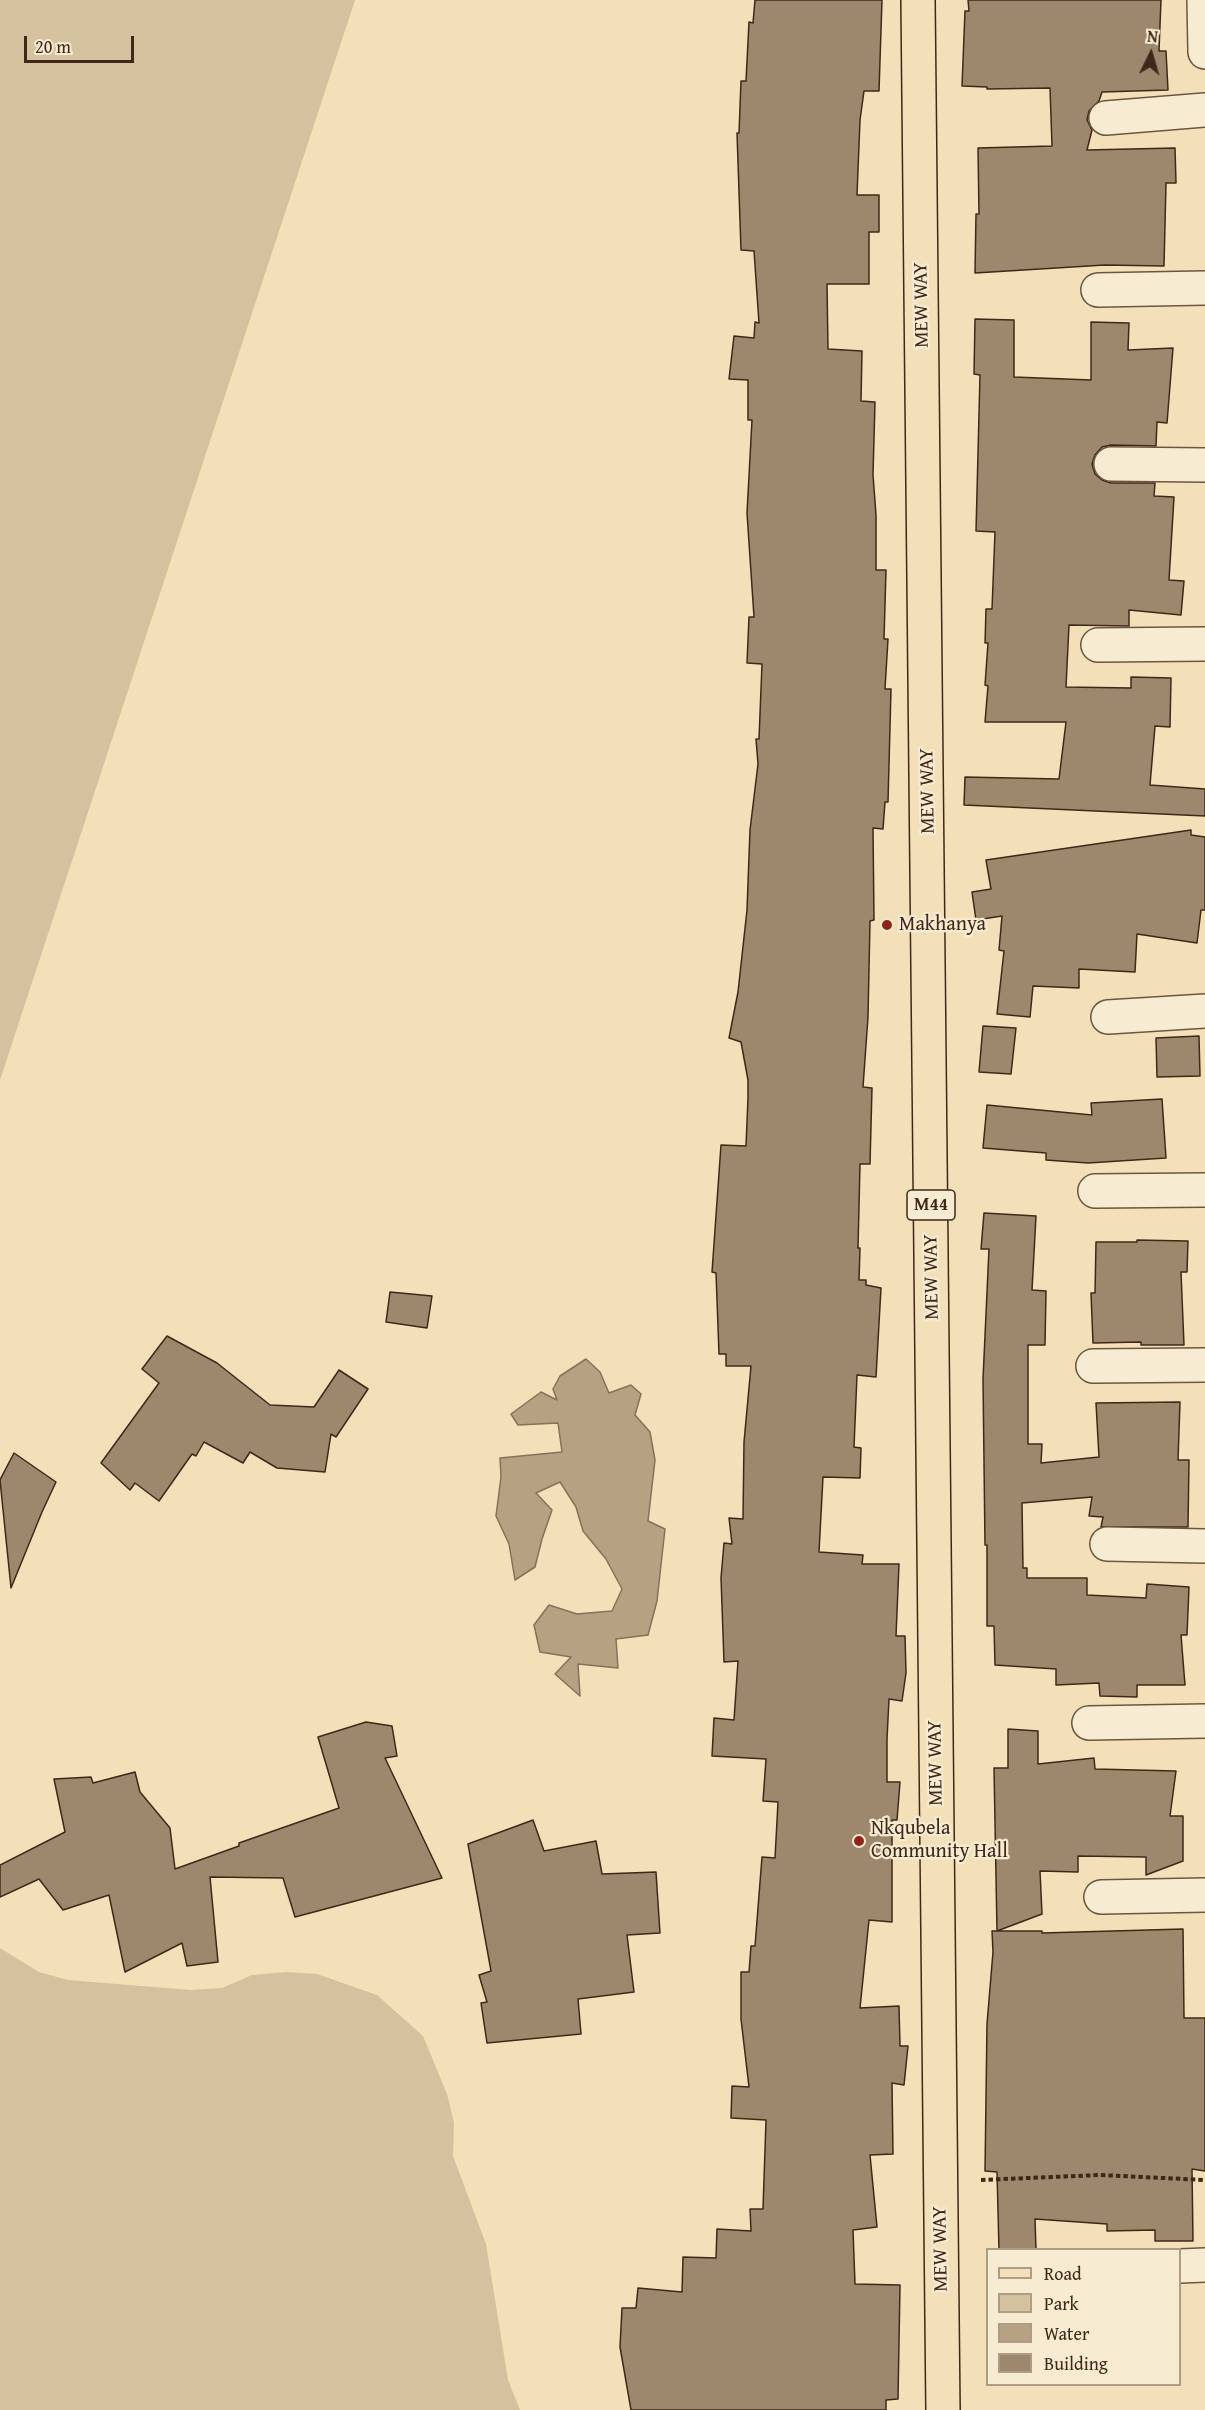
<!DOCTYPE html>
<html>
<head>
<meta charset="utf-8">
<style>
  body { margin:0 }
  #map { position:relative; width:1205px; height:2410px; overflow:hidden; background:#f3e0b9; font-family:"Gentium Book Plus",serif }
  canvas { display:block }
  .legend { position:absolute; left:986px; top:2248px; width:195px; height:138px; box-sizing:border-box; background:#f7ebd2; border:2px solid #ad9d88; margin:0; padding:8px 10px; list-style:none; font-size:18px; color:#3f281a }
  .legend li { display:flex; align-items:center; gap:12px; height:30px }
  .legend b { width:30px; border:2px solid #ad9d88 }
  .north { position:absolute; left:1121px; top:24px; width:60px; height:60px; -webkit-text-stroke:4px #f7ebd2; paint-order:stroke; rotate:5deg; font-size:16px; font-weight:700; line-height:24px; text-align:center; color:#3f281a }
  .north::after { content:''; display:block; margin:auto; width:21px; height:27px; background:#3f281a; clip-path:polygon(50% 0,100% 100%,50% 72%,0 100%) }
  .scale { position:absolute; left:24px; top:36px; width:110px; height:27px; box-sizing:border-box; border:3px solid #3f281a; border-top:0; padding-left:8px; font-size:18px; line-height:21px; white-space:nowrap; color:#3f281a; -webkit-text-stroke:4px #f7ebd2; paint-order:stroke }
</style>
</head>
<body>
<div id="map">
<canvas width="1205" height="2410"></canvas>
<ul class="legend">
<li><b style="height:8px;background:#f3e0b9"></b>Road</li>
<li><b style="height:16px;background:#d4c19e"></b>Park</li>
<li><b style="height:16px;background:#b6a183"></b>Water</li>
<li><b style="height:16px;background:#9d886d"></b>Building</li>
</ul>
<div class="north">N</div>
<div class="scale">20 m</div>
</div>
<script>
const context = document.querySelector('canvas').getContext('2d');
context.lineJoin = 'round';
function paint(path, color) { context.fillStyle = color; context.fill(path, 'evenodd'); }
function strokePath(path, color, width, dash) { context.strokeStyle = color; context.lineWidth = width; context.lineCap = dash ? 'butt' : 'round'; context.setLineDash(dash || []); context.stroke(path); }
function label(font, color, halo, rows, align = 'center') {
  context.font = font + ' "Gentium Book Plus",serif'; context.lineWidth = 4.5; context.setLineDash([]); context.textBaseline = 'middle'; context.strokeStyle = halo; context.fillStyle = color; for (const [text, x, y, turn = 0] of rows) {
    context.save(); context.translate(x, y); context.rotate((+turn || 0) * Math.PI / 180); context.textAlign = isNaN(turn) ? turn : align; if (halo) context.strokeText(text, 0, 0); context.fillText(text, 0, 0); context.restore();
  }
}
const green = new Path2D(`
  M0,0H355L0,1080Z
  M0,1948L39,1972L68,1980L190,1990L222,1988L252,1975L286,1972L317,1974L377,1995L423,2036L447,2094L454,2123L453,2156L486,2244L508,2380L520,2410H0Z`);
const water = new Path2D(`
  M586,1359L600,1372L609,1393L631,1385L641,1394L635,1415L650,1432L655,1460L648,1521L665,1529L657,1601L648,1635L616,1639L618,1668L578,1664L580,1696L555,1674L571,1657L540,1652L534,1625L549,1605L577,1614L612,1611L622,1589L606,1559L583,1531L576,1507L560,1482L536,1493L552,1510L542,1539L535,1567L515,1580L509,1544L496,1516L501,1477L500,1458L562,1452L558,1423L518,1425L511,1414L541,1392L557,1400L553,1389L560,1376Z`);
const building = new Path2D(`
  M755,0H882L879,91H864L860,120L857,195H879V232H869V284H827L828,349L862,351L861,401L875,402L873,475L876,515V570H886L884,639H888L885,689H891L888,802H885L883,829L873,828L874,920L870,921L868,1017L863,1087L872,1088L870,1164H860L858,1248H860L859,1280H866V1285L881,1288L876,1377L857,1375L854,1447L861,1448L860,1478L823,1477L819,1552L863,1555L862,1564H899L896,1636H905L906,1673L902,1701L889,1699L887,1739V1782H900L897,1820H892V1922L869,1920L860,2008L899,2006L900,2046H908L904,2085L892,2083L893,2154L870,2155L877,2227L853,2230L855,2284L900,2285L898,2399L886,2400V2410H631L620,2347L622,2308H636L638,2288L682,2292L683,2257L716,2258L717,2229L751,2231L750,2209H763L766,2120L731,2118L732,2086L749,2087L741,2019V1972H749L751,1946H755L762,1857L775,1858L778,1802L763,1801L766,1759L712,1756L714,1718L734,1720L738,1661L724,1662L721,1578L724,1543L732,1544L729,1518L743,1519L744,1442L751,1366H726V1354H719L716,1273L712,1272L721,1145L746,1146L748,1098V1080L741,1042L729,1038L738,992L747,910L750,830L758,764L756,739H759L762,664L747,663L749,617H754L747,513L752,420H748V380L729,379L734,336L754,338L755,322L759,323L754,251L741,250L737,133H739L741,81H746L749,22L753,23Z
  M968,0H1161L1159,51H1166L1168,90L1102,92L1099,101L1089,111L1087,120L1092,130L1087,150L1175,148L1176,183H1166L1164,266L1105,265L975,273L976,214H979L978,148L1052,146L1050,88L987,89V87L962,86L965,11H969Z
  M975,319L1014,320V377L1091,380V322L1129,323L1128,350L1173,348L1167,423L1157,422L1156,446L1111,445L1102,447L1095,455L1092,464L1095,474L1102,480L1111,483H1155L1154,496L1174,497L1169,580L1184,581L1181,615L1129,610V626L1069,625L1066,687L1131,688V677L1171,678L1170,727L1155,726L1150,785L1205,789V816L964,805L965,777L1059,779L1066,722H985L988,686L985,685L988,643H985L986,609H992L995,532L976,531L980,375L974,374Z
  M1191,830V835L1205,837V910H1201L1197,943L1137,934L1135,972L1079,969V988L1033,986L1030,1017L997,1014L1004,951L999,950L1002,916L976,920L972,892L991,889L986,860Z
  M983,1026L1016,1028L1011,1074L979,1072Z
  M1199,1036L1200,1076L1157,1077L1156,1038Z
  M1162,1099L1166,1158L1088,1163L1046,1160V1153L983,1148L987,1105L1092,1115L1091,1103Z
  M984,1213L1036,1216L1032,1290L1046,1291L1045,1345H1028V1444H1042L1041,1463L1099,1457L1096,1403L1180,1402L1178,1460H1189L1188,1527H1101L1103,1517L1089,1516L1092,1497L1022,1503L1023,1568H1027V1578H1087V1595L1146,1598L1147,1584L1189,1587L1187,1635H1181L1185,1685H1137V1697L1100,1696L1099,1683L1056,1685V1669L995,1665L994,1626H987V1545H985L983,1379L989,1249H981Z
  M1137,1240L1188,1241L1187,1272H1181L1184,1345H1141V1342L1093,1343L1091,1293H1095L1096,1242H1137Z
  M390,1292L432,1296L427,1328L386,1322Z
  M167,1336L217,1363L270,1405L314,1407L339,1370L368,1389L336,1437L331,1434L325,1472L277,1468L250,1452L243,1463L204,1442L196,1456L192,1454L159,1501L135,1483L130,1490L101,1463L159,1383L142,1369Z
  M14,1453L56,1482L42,1512L11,1588L0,1480Z
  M366,1722L392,1726L397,1756L385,1758L442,1878L295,1917L283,1878L210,1877L218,1962L187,1966L182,1943L125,1972L109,1895L63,1910L39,1879L0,1897V1865L65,1832L54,1779L91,1777L93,1783L135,1772L140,1792L170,1828L175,1869L239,1846V1843L339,1808L318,1737Z
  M1008,1729L1038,1731V1764L1094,1758L1095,1769L1176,1771L1170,1816H1183V1861L1146,1875V1857L1078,1856V1872L1040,1871L1042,1914L997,1931L994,1768H1008Z
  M533,1820L544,1851L596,1841L602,1874L656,1872L660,1933L627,1935L634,1992L578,1999L581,2034L487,2043L481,2003L487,2002L479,1975L491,1971L468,1844Z
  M1183,1929L1184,2018H1205V2171L1192,2169L1193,2241H1155V2230L1107,2231V2224L1035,2219L1036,2250H999L997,2172L985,2171L987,2024L993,1952L992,1931H1042V1933Z`);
const path = new Path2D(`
  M981,2180L1100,2175L1205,2180`);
const street = new Path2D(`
  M1204,0L1205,52
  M1106,118L1205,110
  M1098,290L1205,288
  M1111,464L1205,465
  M1098,645L1205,644
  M1108,1017L1205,1011
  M1095,1191L1205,1190
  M1093,1366L1205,1365
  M1107,1544L1205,1546
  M1089,1723L1205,1721
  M1101,1897L1205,1895
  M1180,2266L1205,2265`);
const primary = new Path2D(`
  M918,0L943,2410`);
const markers = [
  [887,925,6,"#8f2418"],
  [859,1841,6,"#8f2418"]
];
const shields = [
  [931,1205,48]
];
const shieldNames = [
  ["M44",931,1205]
];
const streetNames = [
  ["MEW WAY",922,305,-91],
  ["MEW WAY",928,791,-91],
  ["MEW WAY",932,1277,-91],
  ["MEW WAY",936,1763,-91],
  ["MEW WAY",941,2249,-91]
];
const poiNames = [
  ["Makhanya",899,925],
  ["Nkqubela",871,1829],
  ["Community Hall",871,1852]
];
paint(green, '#d4c19e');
paint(water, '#b6a183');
strokePath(water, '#867159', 1.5);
paint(building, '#9d886d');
strokePath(building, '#3f281a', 1.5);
strokePath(street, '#6c5642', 36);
strokePath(primary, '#3f281a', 36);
strokePath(path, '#3f281a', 4, [4.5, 3]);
strokePath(street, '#f7ebd2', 33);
strokePath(primary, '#f3e0b9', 33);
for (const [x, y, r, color] of markers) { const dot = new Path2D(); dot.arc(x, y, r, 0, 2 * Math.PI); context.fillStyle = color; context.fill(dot); strokePath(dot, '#f7ebd2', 2); }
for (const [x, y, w] of shields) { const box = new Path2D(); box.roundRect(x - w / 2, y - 15, w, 30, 4.5); context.fillStyle = '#f7ebd2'; context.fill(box); strokePath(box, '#3f281a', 1.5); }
label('bold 18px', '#3f281a', null, shieldNames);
label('20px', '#3f281a', '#f7ebd2', streetNames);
label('20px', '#3f281a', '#f7ebd2', poiNames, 'left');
</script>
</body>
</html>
